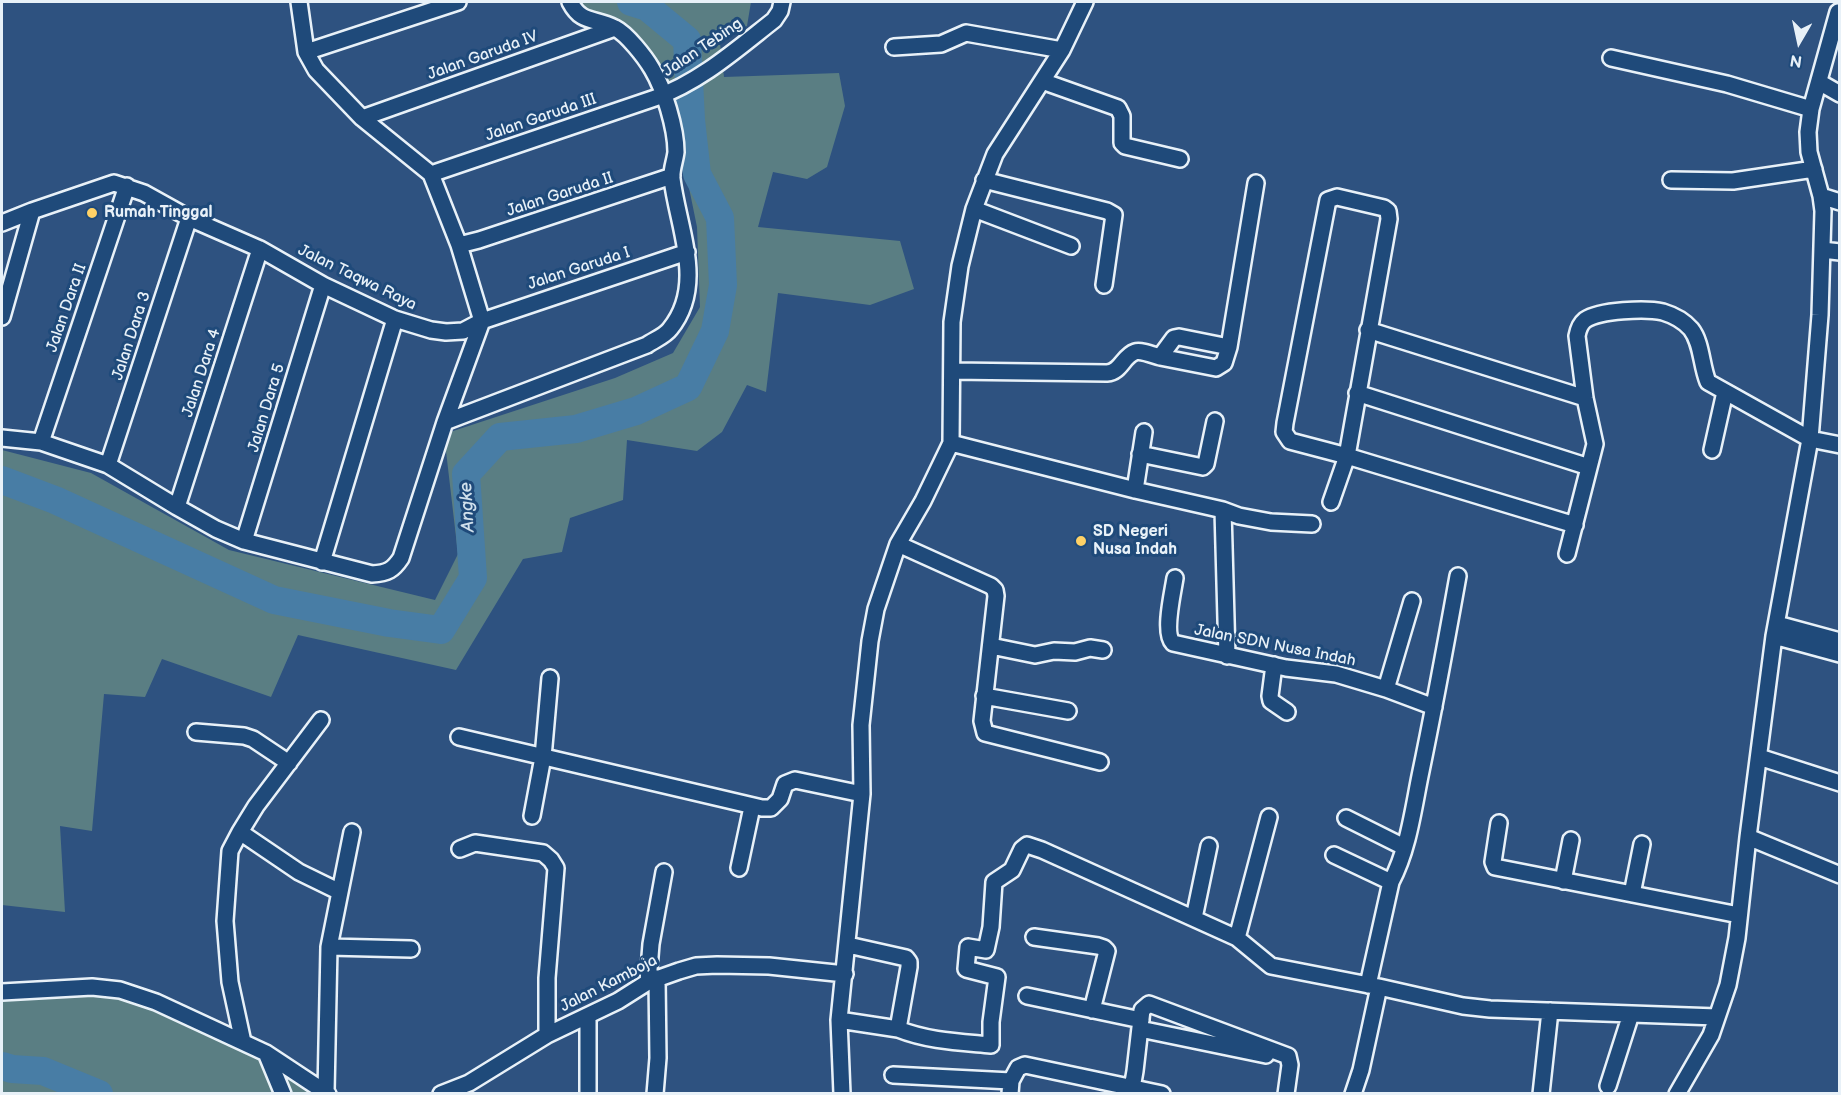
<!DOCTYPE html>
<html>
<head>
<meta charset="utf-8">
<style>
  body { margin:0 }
  #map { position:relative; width:1841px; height:1095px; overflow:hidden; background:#2e5280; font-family:"Balsamiq Sans",sans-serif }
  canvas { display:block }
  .frame { position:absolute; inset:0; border:3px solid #e8f1f8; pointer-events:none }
  .north { position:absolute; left:1769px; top:12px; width:60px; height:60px; -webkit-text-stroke:4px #1f4a7a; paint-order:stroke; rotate:189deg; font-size:16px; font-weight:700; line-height:24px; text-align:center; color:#e8f1f8 }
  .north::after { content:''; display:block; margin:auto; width:21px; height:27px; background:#e8f1f8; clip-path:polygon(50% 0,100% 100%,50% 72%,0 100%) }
</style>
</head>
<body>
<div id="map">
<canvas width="1841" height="1095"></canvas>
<div class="frame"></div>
<div class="north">N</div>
</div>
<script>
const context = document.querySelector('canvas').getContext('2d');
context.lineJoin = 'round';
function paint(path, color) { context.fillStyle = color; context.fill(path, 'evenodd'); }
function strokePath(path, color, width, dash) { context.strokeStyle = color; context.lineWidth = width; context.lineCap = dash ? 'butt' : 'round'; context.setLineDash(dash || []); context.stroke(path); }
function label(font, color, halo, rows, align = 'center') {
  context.font = font + ' "Balsamiq Sans",sans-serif'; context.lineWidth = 6; context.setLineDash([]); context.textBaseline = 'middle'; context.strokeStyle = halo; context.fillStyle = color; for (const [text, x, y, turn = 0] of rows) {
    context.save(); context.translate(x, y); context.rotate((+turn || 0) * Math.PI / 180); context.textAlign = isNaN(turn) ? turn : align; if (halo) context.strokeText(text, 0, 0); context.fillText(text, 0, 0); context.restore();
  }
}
const green = new Path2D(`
  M581,2H751L747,26L719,35L724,77L839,73L845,106L827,167L807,179L773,172L758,227L900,241L914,289L870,305L778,293L766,392L747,385L722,432L697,451L627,440L623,500L570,518L562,552L523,559L456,670L298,635L271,697L162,659L145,697L104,694L92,831L60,826L65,912L2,905V450L91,473L229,550L435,600L458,554L444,434L615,378L673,353L700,307L697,227L667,80L617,34L585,14Z
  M104,985L245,1039L325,1093L2,1092V991Z`);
const river = new Path2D(`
  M2,480L55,500L274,600L389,623L441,630L473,578L466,474L500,437L576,429L636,411L688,387L715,331L723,285L720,218L697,174L691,120L687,40L647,7L631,2
  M2,1066L12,1069L43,1071L99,1094`);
const minor = new Path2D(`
  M894,47L941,44L966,33L1062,50
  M306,52L458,2
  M1611,58L1727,84L1811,109
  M1042,81L1118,108L1122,116V143L1125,146L1180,159
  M1819,82L1840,94
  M362,118L615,28
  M431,174L655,98C700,82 737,49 774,20L780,11L782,2
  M984,180L1107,211L1114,215L1104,285
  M1671,180L1733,181L1814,169
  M1821,196L1840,202
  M974,209L1071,246
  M2,223L32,211L114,183L144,193L189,218L260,249L323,285L395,319L431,330L446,332L463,331L482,321L459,245L431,174L362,118L316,70L306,52L299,2
  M459,245L479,240L672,176
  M1822,250L1840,252
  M2,317L32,211
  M1368,330L1585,398
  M1160,357L1216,368L1224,363L1229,347L1256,183
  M952,371L1107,373C1121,372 1123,356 1135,352C1141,350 1153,355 1160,357L1174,338L1179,337L1229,347
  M1357,393L1589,467
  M445,422L647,345C654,340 665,336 670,329C706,285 678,228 672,179C671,170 675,161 676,152C676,128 664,89 652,69C645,57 627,34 615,28C595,17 582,25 570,2
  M2,438L41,442L108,465L177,507L216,529L244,541L372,574C388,573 393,570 401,558L445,422L482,321L687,252
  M41,442L127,186
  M951,443L1135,490L1223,510L1239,516L1271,522L1312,524
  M1712,450L1725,392
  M1140,454L1203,467L1206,464L1215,421
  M108,465L189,218
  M1135,490L1144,432
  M1331,502L1347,456L1389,219L1388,211L1384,208L1337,197L1328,200L1285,423L1284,432L1290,441L1347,456L1575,525
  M177,507L260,249
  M1223,510L1227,656
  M244,541L323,285
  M898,544L991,586L995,590L996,596L982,721L985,733L1100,762
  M1567,554L1595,444L1585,398L1577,336C1578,330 1580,324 1585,320C1600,310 1646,308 1663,312C1673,315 1684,321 1691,329C1702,343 1701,365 1708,382L1810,439L1840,445
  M322,562L395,319
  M1175,578C1173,592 1163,633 1173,643L1286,668L1336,674L1386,689L1434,707
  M1777,624L1840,641
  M1774,636L1840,654
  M991,646L1035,655L1054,651L1075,652L1090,648L1103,650
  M1274,665L1270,696L1271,701L1287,712
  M1386,689L1412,601
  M984,696L1068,711
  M321,720L256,806L240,832L299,872L340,892
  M196,732L244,736L253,739L289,763
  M459,737L762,808H771L780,799L785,784L795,780L862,794
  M1759,757L1840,783
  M532,816L543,757L550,678
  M1346,818L1404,847
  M1499,823L1493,862L1495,867L1739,915
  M240,832L230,851L225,921L230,982L243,1042
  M1748,837L1840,875
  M460,849L475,843L543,853L551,860L556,868L547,978V1035
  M1334,855L1391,882
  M739,868L752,807
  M1563,881L1571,840
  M1632,894L1642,844
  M1194,918L1209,846
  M1034,937L1098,946L1104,948L1107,951L1092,1010
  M1237,938L1269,817
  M329,947L411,949
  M648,982L651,944L664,872
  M1368,985L1391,882C1408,850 1413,811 1420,776C1434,709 1446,643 1458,576
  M2,992L92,987L120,990L156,1002L266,1053L328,1094
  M1027,996L1141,1020
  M588,1016V1094
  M839,1020L898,1029L909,967V962L906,958L848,945
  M898,1029C928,1041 959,1042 991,1045V1022L997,977L966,969L968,947L986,950L991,927L994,882L1012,870L1022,849L1027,845L1042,850L1237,938L1271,966L1379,987
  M1140,1029L1266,1055
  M266,1053L283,1094
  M893,1075L1011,1081
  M1608,1086L1631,1014
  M326,1092L329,947L352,832
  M441,1094L469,1083L547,1035L618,1001L648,982L679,971L696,966L717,965L769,966L845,974
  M655,1094L658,1058L657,978
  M842,1094L839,1020L862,794L861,725L870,641L876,609L898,544L923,501L951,443L952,322L960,266L974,209L995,154L1062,50L1085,2
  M1010,1094L1011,1081L1018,1068L1025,1065L1162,1094
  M1131,1094L1135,1071L1142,1010L1149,1004L1288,1056L1290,1065L1286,1094
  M1353,1094L1361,1070L1379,987L1463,1006L1490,1009L1717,1017
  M1541,1094L1550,1011
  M1677,1094L1711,1035L1728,985L1737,938L1748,837L1774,636L1810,439L1820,315L1823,211L1821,196L1809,152L1808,132L1811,109L1838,12`);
const markers = [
  [92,213,6,"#ffd166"],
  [1081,541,6,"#ffd166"]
];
const streetNames = [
  ["Jalan Tebing",703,48,-34],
  ["Jalan Garuda IV",483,56,-20],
  ["Jalan Garuda III",541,118,-19],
  ["Jalan Garuda II",560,195,-18],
  ["Jalan Garuda I",579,269,-18],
  ["Jalan Taqwa Raya",357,278,26],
  ["Jalan Dara II",67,308,-71],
  ["Jalan Dara 3",132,336,-72],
  ["Jalan Dara 4",202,373,-72],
  ["Jalan Dara 5",267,408,-73],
  ["Jalan SDN Nusa Indah",1275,646,11],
  ["Jalan Kamboja",609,984,-27]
];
const poiNames = [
  ["Rumah Tinggal",104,213],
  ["SD Negeri",1093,532],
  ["Nusa Indah",1093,550]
];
const waterNames = [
  ["Angke",468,507,-93]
];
paint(green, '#5a7e83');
strokePath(river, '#487da5', 28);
strokePath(minor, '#e8f1f8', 20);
strokePath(minor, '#1f4a7a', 15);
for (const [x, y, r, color] of markers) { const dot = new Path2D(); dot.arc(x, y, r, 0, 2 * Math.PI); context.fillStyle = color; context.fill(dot); strokePath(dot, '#1f4a7a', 2); }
label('16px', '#e8f1f8', '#1f4a7a', streetNames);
label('bold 16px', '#e8f1f8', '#1f4a7a', poiNames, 'left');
label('italic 18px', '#d0e0ec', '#1f4a7a', waterNames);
</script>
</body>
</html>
